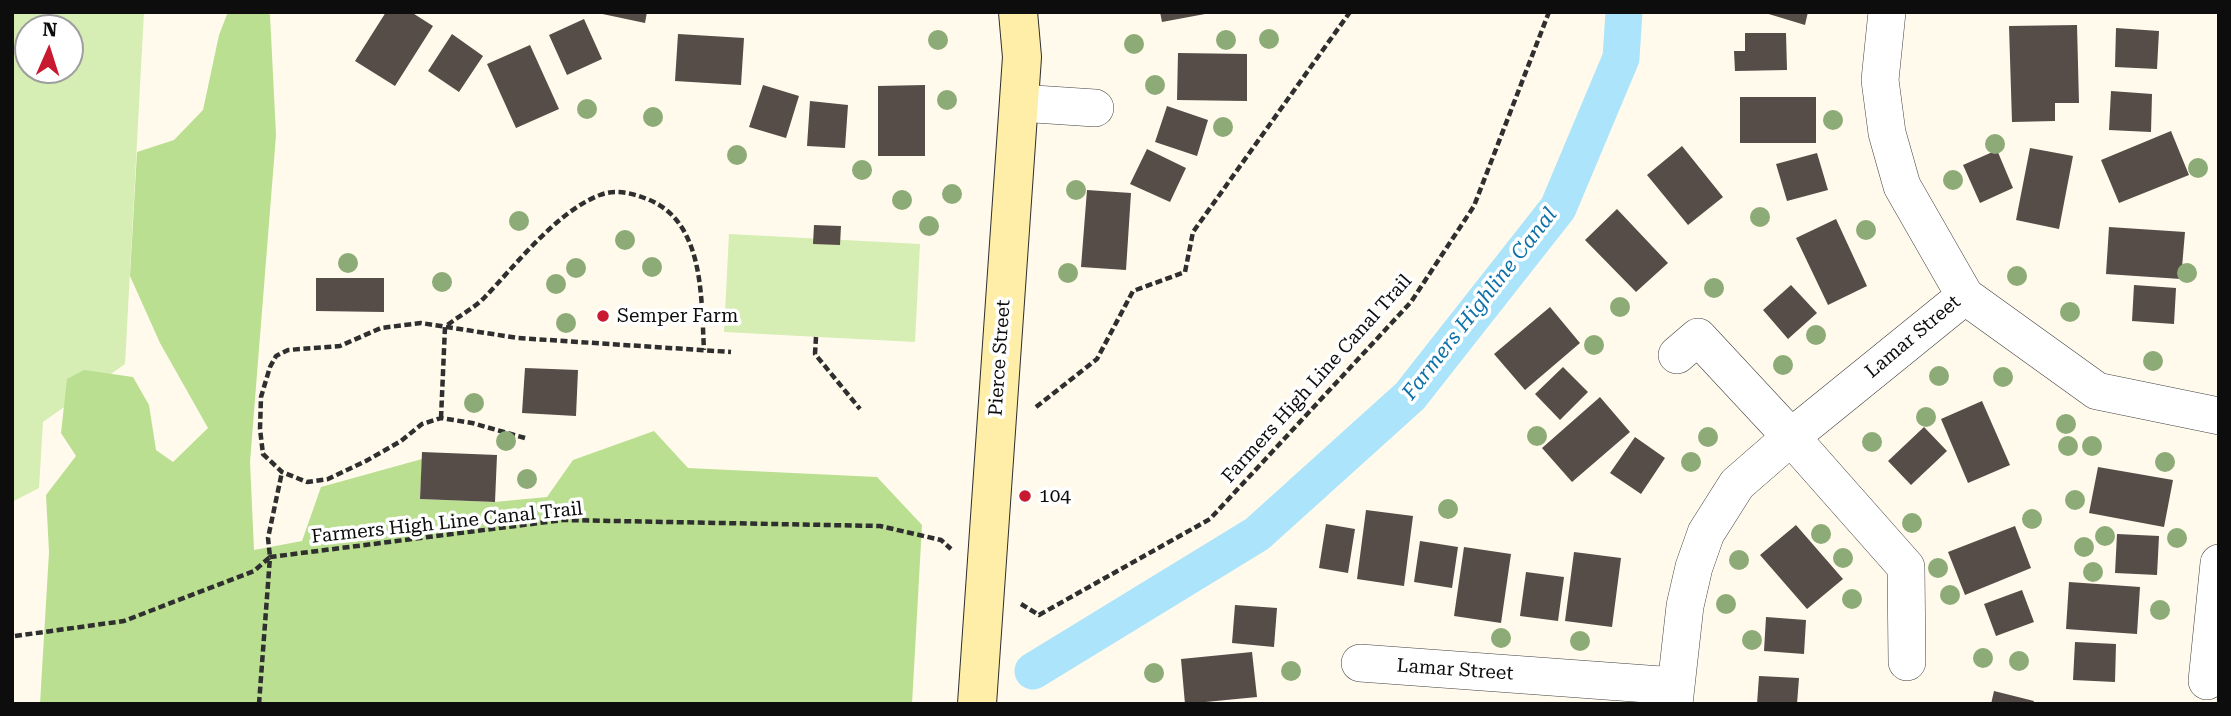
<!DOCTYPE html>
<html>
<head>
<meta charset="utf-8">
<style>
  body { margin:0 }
  #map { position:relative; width:2231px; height:716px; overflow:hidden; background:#fffaec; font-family:"Roboto Serif",serif }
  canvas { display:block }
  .frame { position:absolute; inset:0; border:14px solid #0d0d0d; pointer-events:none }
  .north { position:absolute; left:14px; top:14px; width:70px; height:70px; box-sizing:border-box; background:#fff; border:2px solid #9e9e9e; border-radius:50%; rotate:3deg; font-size:19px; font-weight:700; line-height:28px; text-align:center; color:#0d0d0d }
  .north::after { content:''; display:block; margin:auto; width:24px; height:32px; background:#c81930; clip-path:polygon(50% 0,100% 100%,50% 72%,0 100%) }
</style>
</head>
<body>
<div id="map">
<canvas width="2231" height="716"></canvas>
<div class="frame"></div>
<div class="north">N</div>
</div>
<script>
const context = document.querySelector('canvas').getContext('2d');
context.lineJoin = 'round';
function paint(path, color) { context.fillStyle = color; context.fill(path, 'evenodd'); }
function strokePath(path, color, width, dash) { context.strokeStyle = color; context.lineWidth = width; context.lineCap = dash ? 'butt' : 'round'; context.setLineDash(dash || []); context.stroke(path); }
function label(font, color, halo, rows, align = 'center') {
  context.font = font + ' "Roboto Serif",serif'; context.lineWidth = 7; context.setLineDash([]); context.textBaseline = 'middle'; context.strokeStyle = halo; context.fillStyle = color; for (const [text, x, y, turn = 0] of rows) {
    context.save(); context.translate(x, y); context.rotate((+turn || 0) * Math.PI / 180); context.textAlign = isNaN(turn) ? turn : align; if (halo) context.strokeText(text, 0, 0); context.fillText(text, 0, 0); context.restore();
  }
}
const green = new Path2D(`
  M12,12H144L125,364L43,422L39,488L12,502ZM28,28H70V70H28Z
  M729,234L920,244L915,342L724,332Z`);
const forest = new Path2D(`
  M228,12H266L270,15L276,135L250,462L254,550L302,541L321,487L422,459L420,499L494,502L547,497L573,460L654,431L688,468L877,477L922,525L912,704H40L49,552L46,495L76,456L61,433L67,379L84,370L133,377L149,405L156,450L173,462L208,428L160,343L130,276L137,152L174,140L203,110L219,35Z`);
const canal = new Path2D(`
  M1033,671L1257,534L1410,396L1558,208L1621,58L1624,12`);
const building = new Path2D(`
  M386,12H411L433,26L395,86L355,61Z
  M593,12H647L645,23Z
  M1160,12H1204L1205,14L1162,22Z
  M1762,12H1808L1805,25Z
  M584,19L602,59L567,75L549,35Z
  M2077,25L2079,103H2055V121L2012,122L2009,26Z
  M2116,28L2159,31L2157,69L2115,67Z
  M1745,33H1786L1787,70L1735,71L1734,51H1745Z
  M452,34L483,56L459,92L428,71Z
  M678,34L744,38L741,85L675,81Z
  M530,45L559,109L516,128L487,64Z
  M1178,53L1247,54V101L1177,100Z
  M763,85L799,96L786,138L749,127Z
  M925,85V156H878V86Z
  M2111,91L2152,94L2151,132L2109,130Z
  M1740,97H1816V143H1740Z
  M810,101L848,105L845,148L807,146Z
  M1167,106L1208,120L1197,156L1155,142Z
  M2171,131L2189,175L2119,203L2101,160Z
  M1682,146L1723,197L1688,225L1647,175Z
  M2030,148L2073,156L2059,229L2016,220Z
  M1147,149L1186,168L1170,202L1130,184Z
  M1997,150L2013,188L1980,203L1963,165Z
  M1817,153L1828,190L1787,201L1776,164Z
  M1087,190L1131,193L1126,270L1081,267Z
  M1617,209L1668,263L1636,292L1585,240Z
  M1836,219L1867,286L1828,305L1796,238Z
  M814,225L841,226L840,245L813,244Z
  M2109,227L2185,232L2181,279L2106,274Z
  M316,278H384V312L316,311Z
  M1791,285L1817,313L1788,339L1763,310Z
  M2134,285L2176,288L2174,324L2132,321Z
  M1550,307L1580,343L1525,390L1494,354Z
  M1563,367L1588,392L1560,420L1535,394Z
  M525,368L578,370L576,416L522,413Z
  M1600,397L1630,432L1572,482L1542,448Z
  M1982,401L2010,465L1968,483L1941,419Z
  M1924,427L1947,451L1911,485L1888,461Z
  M1635,437L1665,458L1641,494L1610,473Z
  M422,452L497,455L495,502L420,499Z
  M2098,467L2173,480L2164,527L2089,513Z
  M1366,510L1413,516L1404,586L1357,579Z
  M1326,524L1355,529L1348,573L1319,568Z
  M1796,525L1843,579L1807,609L1760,555Z
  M2015,526L2031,568L1965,595L1948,552Z
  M2117,534L2159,536L2157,575L2115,573Z
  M1420,541L1458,547L1452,588L1414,582Z
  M1464,547L1511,554L1501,623L1454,616Z
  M1574,552L1621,558L1612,627L1565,621Z
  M1526,572L1564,577L1558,621L1520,616Z
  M2069,582L2140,587L2137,634L2066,629Z
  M2022,590L2034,622L1996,636L1984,604Z
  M1235,605L1277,608L1274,647L1232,643Z
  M1766,617L1806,620L1804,654L1764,651Z
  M2075,642L2116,644L2115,682L2073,680Z
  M1252,652L1257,697L1185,704L1181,659Z
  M1759,676L1799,678L1797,704H1757Z
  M1994,691L2034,701L2033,704H1991Z`);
const path = new Path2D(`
  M816,337L815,354L860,409
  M1036,407L1097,359L1133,291L1185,272L1193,232L1350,12
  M441,418L445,327C457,317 473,309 484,298C515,266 557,211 600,195C615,189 632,193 647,199C705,221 701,299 704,350
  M525,438L472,423L441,418L422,424L401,441L366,461L328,479L307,482L282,472L263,454L260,429L261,397L270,367L276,356L288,350L340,346L381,328L421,323L518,338L731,352
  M1021,604L1039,615L1210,519L1411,302L1474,206L1549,12
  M15,636L124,621L254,571L270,557L268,538L282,472
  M259,704L270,557L563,520L880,526L941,540L951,549`);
const street = new Path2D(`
  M1887,12L1880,80L1887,133L1902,186L1965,296L2097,391L2219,416
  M1019,103L1095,108
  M1677,355L1698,337L1791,437L1906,567L1907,662
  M1360,663L1675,686
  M2207,681L2219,563
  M1674,704L1685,606L1694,567L1706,533L1737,484L1791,437L1965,296`);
const secondary = new Path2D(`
  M977,704L1022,57L1018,12`);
const trees = [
  [1269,39],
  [938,40],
  [1226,40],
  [1134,44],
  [1155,85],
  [947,100],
  [587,109],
  [653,117],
  [1833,120],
  [1223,127],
  [1995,144],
  [737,155],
  [2198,168],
  [862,170],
  [1953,180],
  [1076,190],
  [952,194],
  [902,200],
  [1760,217],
  [519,221],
  [929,226],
  [1866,230],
  [625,240],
  [348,263],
  [652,267],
  [576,268],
  [1068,273],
  [2187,273],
  [2017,276],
  [442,282],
  [556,284],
  [1714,288],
  [1620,307],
  [2070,312],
  [566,323],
  [1816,335],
  [1594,345],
  [2153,361],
  [1783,365],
  [1939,376],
  [2003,377],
  [474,403],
  [1926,417],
  [2066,424],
  [1537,436],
  [1708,437],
  [506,441],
  [1872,442],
  [2068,446],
  [2092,446],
  [1691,462],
  [2165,462],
  [527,479],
  [2075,500],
  [1448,509],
  [2032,519],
  [1912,523],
  [1821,534],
  [2105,536],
  [2177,538],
  [2084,547],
  [1843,558],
  [1739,560],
  [1938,568],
  [2093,572],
  [1950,595],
  [1852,599],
  [1726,604],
  [2160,610],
  [1501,638],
  [1752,640],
  [1580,641],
  [1983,658],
  [2019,661],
  [1291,671],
  [1154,673]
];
const markers = [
  [603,316,7,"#c81930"],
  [1025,496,7,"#c81930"]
];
const poiNames = [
  ["Semper Farm",617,316],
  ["104",1039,496]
];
const streetNames = [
  ["Lamar Street",1913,337,-40],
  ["Pierce Street",1000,358,-86],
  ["Farmers High Line Canal Trail",1317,379,-48],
  ["Farmers High Line Canal Trail",447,523,-6],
  ["Lamar Street",1455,670,4]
];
const waterNames = [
  ["Farmers Highline Canal",1480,304,-52]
];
paint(green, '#d6edb3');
paint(forest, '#badf90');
strokePath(canal, '#ace4fb', 37);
paint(building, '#564c48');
strokePath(street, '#404040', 38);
strokePath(secondary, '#2f2f2f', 40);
strokePath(path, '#2f2f2f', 4.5, [7, 3.5]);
strokePath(street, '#fff', 37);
strokePath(secondary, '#ffeea7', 38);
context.fillStyle = '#8dab77';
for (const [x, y] of trees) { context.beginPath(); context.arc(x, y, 10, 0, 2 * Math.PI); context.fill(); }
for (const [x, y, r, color] of markers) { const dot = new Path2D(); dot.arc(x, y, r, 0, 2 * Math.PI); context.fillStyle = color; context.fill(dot); strokePath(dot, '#fff', 2.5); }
label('19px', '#0d0d0d', '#fff', poiNames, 'left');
label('19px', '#0d0d0d', '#fff', streetNames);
label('italic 21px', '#0c71a9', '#fff', waterNames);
</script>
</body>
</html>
